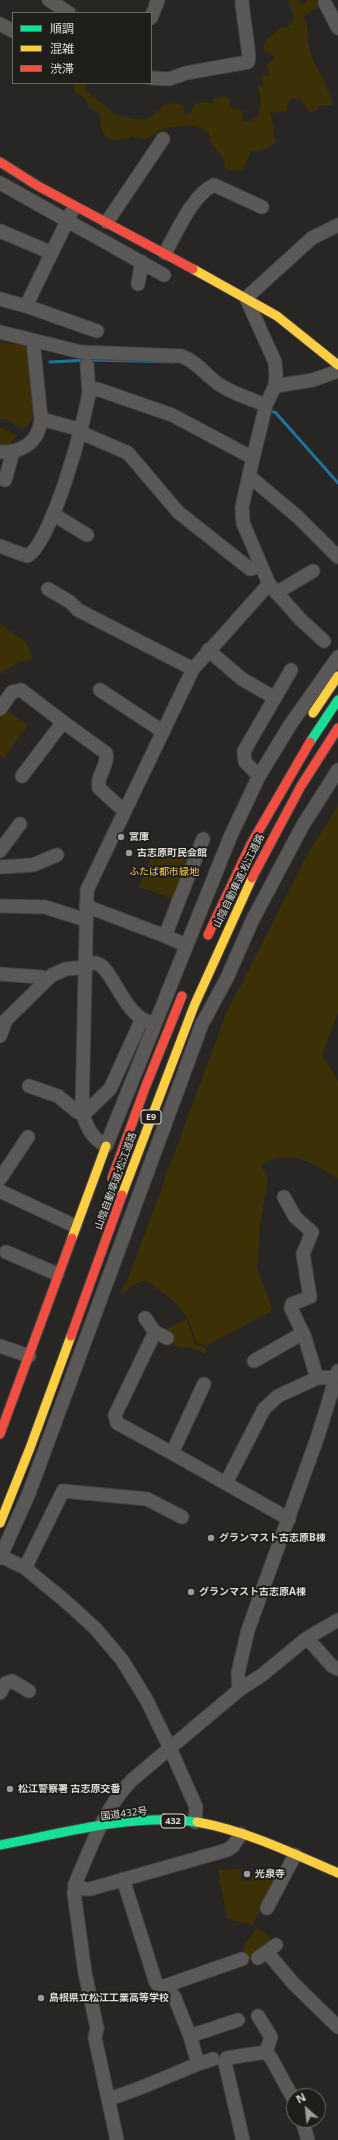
<!DOCTYPE html>
<html>
<head>
<meta charset="utf-8">
<style>
  body { margin:0 }
  #map { position:relative; width:338px; height:2140px; overflow:hidden; background:#282624; font-family:"Open Sans","Noto Sans JP",sans-serif }
  canvas { display:block }
  .legend { position:absolute; left:12px; top:12px; width:140px; height:72px; box-sizing:border-box; background:#1f1e1a; border:1px solid #6b6a66; margin:0; padding:5px 7px; list-style:none; font-size:12px; color:#dddcd9 }
  .legend li { display:flex; align-items:center; gap:8px; height:20px }
  .legend b { width:20px; border:1px solid #6b6a66 }
  .north { position:absolute; left:286px; top:2088px; width:40px; height:40px; box-sizing:border-box; background:#1f1e1a; border:1px solid #6b6a66; border-radius:50%; rotate:333deg; font-size:11px; font-weight:700; line-height:16px; text-align:center; color:#dddcd9 }
  .north::after { content:''; display:block; margin:auto; width:14px; height:18px; background:#9e9c9a; clip-path:polygon(50% 0,100% 100%,50% 72%,0 100%) }
</style>
</head>
<body>
<div id="map">
<canvas width="338" height="2140"></canvas>
<ul class="legend">
<li><b style="height:5px;background:#16e098"></b>順調</li>
<li><b style="height:5px;background:#ffcf43"></b>混雑</li>
<li><b style="height:5px;background:#f24e42"></b>渋滞</li>
</ul>
<div class="north">N</div>
</div>
<script>
const context = document.querySelector('canvas').getContext('2d');
context.lineJoin = 'round';
function paint(path, color) { context.fillStyle = color; context.fill(path, 'evenodd'); }
function strokePath(path, color, width, dash) { context.strokeStyle = color; context.lineWidth = width; context.lineCap = dash ? 'butt' : 'round'; context.setLineDash(dash || []); context.stroke(path); }
function label(font, color, halo, rows, align = 'center') {
  context.font = font + ' "Open Sans","Noto Sans JP",sans-serif'; context.lineWidth = 4; context.setLineDash([]); context.textBaseline = 'middle'; context.strokeStyle = halo; context.fillStyle = color; for (const [text, x, y, turn = 0] of rows) {
    context.save(); context.translate(x, y); context.rotate((+turn || 0) * Math.PI / 180); context.textAlign = isNaN(turn) ? turn : align; if (halo) context.strokeText(text, 0, 0); context.fillText(text, 0, 0); context.restore();
  }
}
const green = new Path2D(`
  M288,0H297L304,3L308,0H323L318,7L304,16C309,27 307,38 310,50C312,61 320,71 324,81C328,89 328,93 333,101L332,105L326,106L320,105L318,109L310,113L301,100L294,98L287,103L288,111L269,113C273,121 275,126 273,135L277,142L266,149L251,152L243,170L234,171L224,168L225,161L209,140V133C197,122 176,125 161,130C149,135 151,143 133,136C121,143 106,143 101,128C100,123 102,116 98,112C96,111 91,109 89,108L84,97L75,92L74,83H84C87,97 106,103 114,114C135,120 148,125 163,105L173,103L183,105L184,115L191,113L194,104L207,102L211,104L213,99L226,96L230,101V107L242,110V121L249,122L254,117H258L261,101L258,86L264,85L262,76L269,75L267,65L275,58L264,51V44L268,38L281,28L289,26L293,23L294,17Z
  M0,342L28,346L35,417L23,429L4,419H0Z
  M0,427L17,435L7,448H0Z
  M0,624L26,642L33,659L18,663L0,674Z
  M5,709L28,725L4,758L0,756V717Z
  M338,806V1012L322,1055L338,1081V1179C313,1163 293,1149 263,1163L262,1167L268,1179L260,1226L257,1268L273,1310L207,1346L197,1343C188,1317 184,1308 162,1292C156,1287 150,1282 142,1281L132,1286L122,1294L120,1292L128,1279L225,1016L308,853Z
  M156,845L191,857L173,899L139,887Z
  M186,1318L195,1344L206,1348V1354L185,1346L184,1349L166,1342L165,1331L167,1329Z
  M256,1866L279,1872L253,1925L227,1919L218,1870L243,1868L240,1879L251,1882Z
  M257,1928L268,1935L275,1945L255,1958L244,1960V1945Z`);
const stream = new Path2D(`
  M50,362L91,360L174,362
  M273,412H275L338,483`);
const street = new Path2D(`
  M49,0L69,13
  M325,3L338,28
  M151,18L158,0
  M0,24L13,31
  M151,78L169,79L186,73L248,62C251,57 242,12 242,0
  M0,183L164,275
  M107,222L163,139
  M0,231L52,253
  M165,253C177,232 192,195 214,185L262,207
  M138,284L142,262
  M0,299L26,306L72,211
  M26,306L97,331
  M0,332L81,352L181,356C197,361 206,376 220,385C234,394 250,399 266,405
  M87,365L89,392
  M275,386L313,380L338,371
  M41,419L82,430L84,434L128,453L178,512L250,569L260,566
  M0,452C22,453 39,442 41,419L33,340
  M249,476L298,517L338,557
  M5,480L13,452
  M53,514L87,535
  M0,546L27,556C51,545 85,421 89,392L97,389L172,415L253,458
  M269,584L193,669L87,890L82,1112C87,1128 92,1138 106,1146L231,835L259,776L290,725L338,657
  M48,589L70,602L78,610L193,669
  M276,593L313,571
  M324,641L301,620L269,584L243,523L242,507L253,458L266,405L275,386L276,375L275,362L246,298L312,238L338,225
  M208,650L242,679L275,698
  M100,690L162,731
  M0,709L12,692L21,690L63,722
  M22,776L63,722L106,753C109,765 96,776 99,788L124,811
  M259,776L245,762L244,751L291,670
  M0,851L20,824
  M0,867L33,865L57,855
  M0,906L45,907L86,920
  M86,906L165,936
  M186,945L165,936L203,839
  M86,963H96L102,966C118,983 126,1014 149,1022
  M0,974L41,977L46,979
  M0,1036L6,1020L52,975L66,969L86,967
  M29,1086L58,1096L76,1111L83,1115L110,1089L142,1019
  M0,1179L28,1137
  M0,1191L75,1226
  M284,1197L295,1217L312,1232L303,1254L310,1297L292,1304L291,1308L305,1338L317,1378L336,1377
  M6,1252L57,1274
  M145,1318L155,1332L115,1415L117,1423L172,1453L204,1384
  M155,1332L167,1338
  M0,1346L29,1356
  M254,1361L303,1333
  M172,1453L289,1519
  M226,1483L264,1409L278,1396L317,1378
  M1,1556L25,1568L64,1600L95,1628L122,1660L146,1699L170,1748L196,1807L195,1822
  M0,1558L29,1493L202,1024L227,978L252,921L303,825L338,770
  M25,1568L63,1491L147,1499L182,1517
  M307,1638L332,1666L338,1669
  M239,1690L238,1673L248,1630L318,1436L338,1371
  M0,1693L6,1683L12,1681L29,1691
  M75,1884L84,1889H90L227,1850L233,1846L241,1834
  M267,1908L295,1855
  M267,1952L293,1983L338,2027
  M258,1958L276,1945
  M162,1987L242,1959
  M258,2016L271,2037L266,2052
  M190,2036L238,2020
  M198,2064L213,2059
  M108,2099C139,2090 168,2076 198,2064L190,2036L174,1996L156,1983L123,1879
  M302,2120L308,2140
  M117,2140L95,2038L97,2028L85,1973L74,1893L75,1884C91,1848 104,1808 132,1780L239,1690L262,1675L307,1638L338,1620
  M243,2140L225,2063L227,2058L266,2052L271,2058L294,2100`);
const fast = new Path2D(`
  M310,742L338,700
  M0,1845C64,1833 132,1813 197,1822`);
const slow = new Path2D(`
  M193,269L277,316L338,365
  M313,713L338,676
  M122,1195L194,1006L252,878
  M72,1238L106,1146
  M0,1523L30,1448L71,1336
  M197,1822C247,1831 292,1853 338,1873`);
const jam = new Path2D(`
  M0,162L38,186L193,269
  M252,878L301,786L338,728
  M208,935L251,844L310,742
  M112,1178L145,1088L182,996
  M71,1336L122,1195
  M0,1434L72,1238`);
const markers = [
  [121,837,4,"#9e9c9a"],
  [129,853,4,"#9e9c9a"],
  [211,1538,4,"#9e9c9a"],
  [191,1592,4,"#9e9c9a"],
  [10,1789,4,"#9e9c9a"],
  [247,1874,4,"#9e9c9a"],
  [41,1998,4,"#9e9c9a"]
];
const shields = [
  [151,1117,20],
  [173,1821,24]
];
const shieldNames = [
  ["E9",151,1117],
  ["432",173,1821]
];
const poiNames = [
  ["宮庫",129,837],
  ["古志原町民会館",137,853],
  ["グランマスト古志原B棟",219,1538],
  ["グランマスト古志原A棟",199,1592],
  ["松江警察署 古志原交番",18,1789],
  ["光泉寺",255,1874],
  ["島根県立松江工業高等学校",49,1998]
];
const parkNames = [
  ["ふたば都市緑地",164,872]
];
const streetNames = [
  ["山陰自動車道;松江道路",239,881,-64],
  ["山陰自動車道;松江道路",116,1181,-70],
  ["国道432号",124,1814,-7]
];
paint(green, '#3c3007');
strokePath(stream, '#1d729f', 3);
strokePath(street, '#464442', 15);
strokePath(fast, '#464442', 11);
strokePath(slow, '#464442', 11);
strokePath(jam, '#464442', 11);
strokePath(street, '#5a5957', 13);
strokePath(fast, '#16e098', 9);
strokePath(slow, '#ffcf43', 9);
strokePath(jam, '#f24e42', 9);
for (const [x, y, r, color] of markers) { const dot = new Path2D(); dot.arc(x, y, r, 0, 2 * Math.PI); context.fillStyle = color; context.fill(dot); strokePath(dot, '#1f1e1a', 1.5); }
for (const [x, y, w] of shields) { const box = new Path2D(); box.roundRect(x - w / 2, y - 7, w, 14, 3); context.fillStyle = '#1f1e1a'; context.fill(box); strokePath(box, '#dddcd9', 1); }
label('bold 9px', '#dddcd9', null, shieldNames);
label('bold 10px', '#dddcd9', '#1f1e1a', poiNames, 'left');
label('10px', '#f7cd55', '#1f1e1a', parkNames);
label('10px', '#dddcd9', '#1f1e1a', streetNames);
</script>
</body>
</html>
